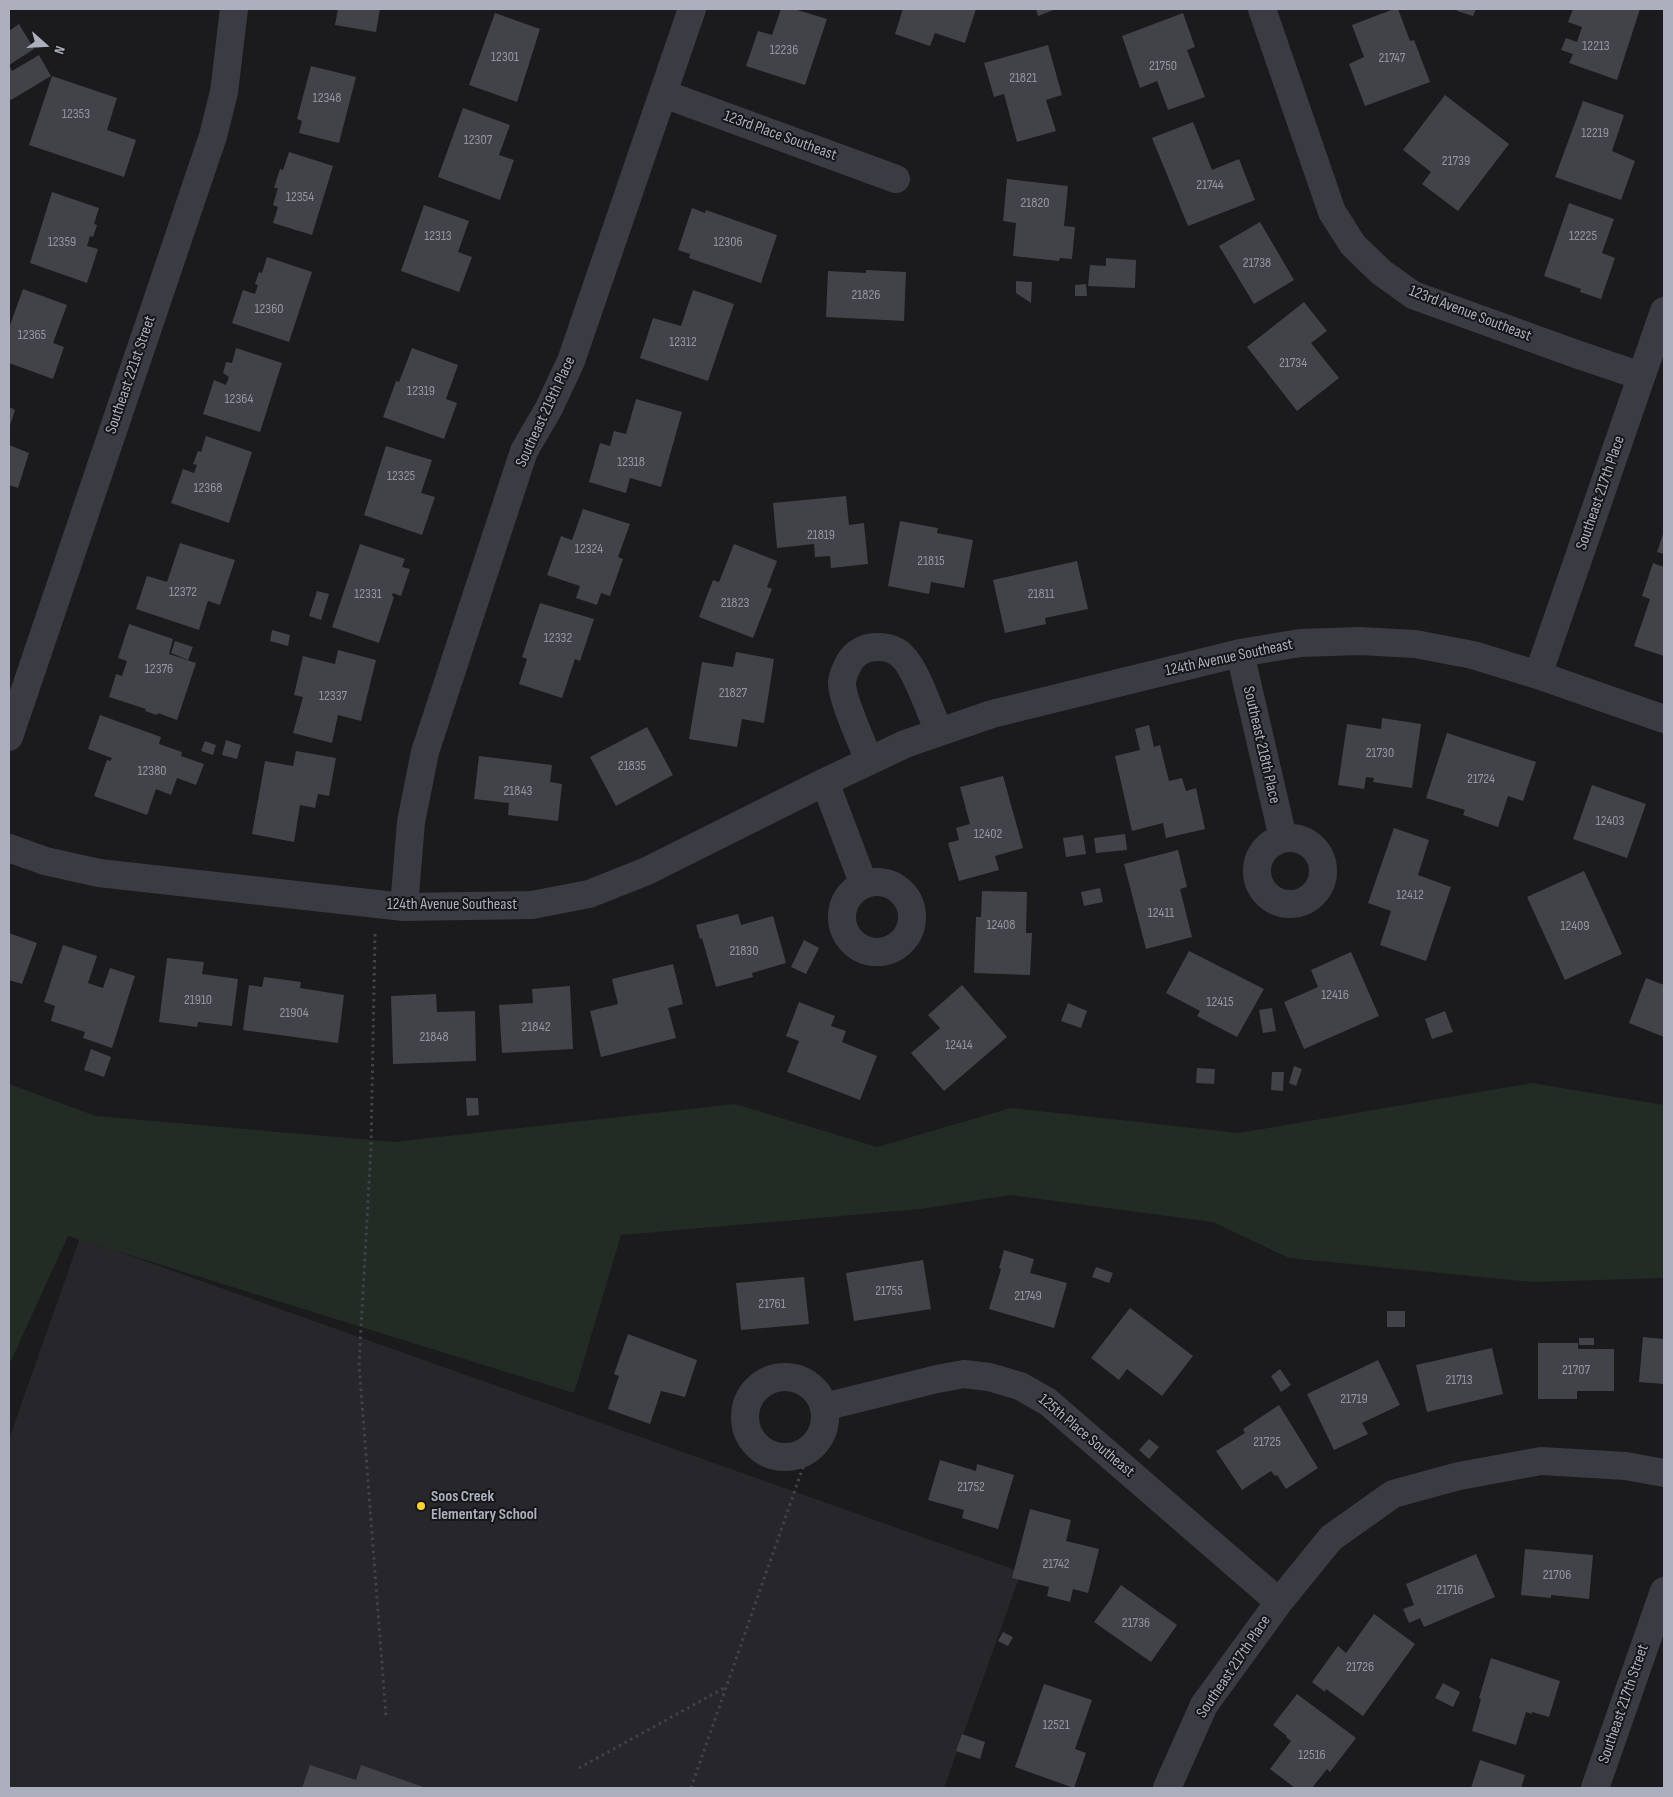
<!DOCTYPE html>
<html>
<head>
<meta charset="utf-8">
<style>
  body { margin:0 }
  #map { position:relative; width:1673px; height:1797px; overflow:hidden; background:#1b1b1d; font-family:"Sofia Sans Condensed",sans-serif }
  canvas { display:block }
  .frame { position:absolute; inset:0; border:10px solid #acb0be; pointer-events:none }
  .north { position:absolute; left:20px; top:20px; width:50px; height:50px; -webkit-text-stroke:4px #161618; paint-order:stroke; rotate:109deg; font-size:14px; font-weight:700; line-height:20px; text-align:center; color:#acb0be }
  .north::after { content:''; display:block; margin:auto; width:18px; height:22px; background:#acb0be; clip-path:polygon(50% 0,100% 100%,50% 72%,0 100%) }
</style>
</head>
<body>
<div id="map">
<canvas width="1673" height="1797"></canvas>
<div class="frame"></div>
<div class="north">N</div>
</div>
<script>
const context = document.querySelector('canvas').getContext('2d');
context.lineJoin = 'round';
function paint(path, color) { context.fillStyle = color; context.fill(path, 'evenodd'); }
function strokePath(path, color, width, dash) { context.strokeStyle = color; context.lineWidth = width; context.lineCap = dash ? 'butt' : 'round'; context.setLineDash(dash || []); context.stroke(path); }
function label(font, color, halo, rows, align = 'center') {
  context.font = font + ' "Sofia Sans Condensed",sans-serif'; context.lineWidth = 4; context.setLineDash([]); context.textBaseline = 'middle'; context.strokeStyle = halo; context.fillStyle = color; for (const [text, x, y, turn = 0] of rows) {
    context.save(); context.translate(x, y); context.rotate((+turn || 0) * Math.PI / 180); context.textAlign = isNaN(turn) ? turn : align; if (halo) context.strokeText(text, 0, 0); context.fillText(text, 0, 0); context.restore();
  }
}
const built = new Path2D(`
  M80,1238L1021,1572L944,1788H9V1439Z`);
const green = new Path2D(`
  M1532,1083L1664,1105V1278L1533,1282L1289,1258L1213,1222L1010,1195L921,1209L621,1235L574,1393L68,1236L9,1365V1084L96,1116L394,1142L735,1104L877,1147L1011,1108L1239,1133Z`);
const building = new Path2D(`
  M338,9H380L376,32L335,25Z
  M781,9H794L827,19L805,85L746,66L758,31L772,35Z
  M903,9H976L965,43L935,33L930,46L895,34Z
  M1036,9H1056L1038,16Z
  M1394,9H1398L1410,41L1414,40L1430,82L1365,106L1349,64L1364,57L1352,25Z
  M1458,9H1476L1473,16L1457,11Z
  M1573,9H1640L1617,80L1569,63L1573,54L1561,50L1566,38L1577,42L1582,27L1568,22Z
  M495,13L540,29L517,102L469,85Z
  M1183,13L1195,47L1187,50L1205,97L1168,110L1157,81L1140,88L1122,36Z
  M19,24L34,49L9,65L12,71L39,55L51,76L11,100L9,97V31Z
  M1048,45L1062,95L1046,100L1056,131L1017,142L1004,94L994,97L984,63Z
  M311,66L356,77L339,143L299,133L302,121L297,119Z
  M52,76L117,98L107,130L136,140L124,177L29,145Z
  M1445,95L1509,144L1458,211L1422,184L1431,172L1403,150Z
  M1583,101L1624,115L1612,151L1635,161L1621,200L1555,177Z
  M463,108L510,125L499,155L514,160L500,200L438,177Z
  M1193,122L1212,170L1239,159L1255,200L1188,226L1152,138Z
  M289,152L333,166L312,235L273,223L278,207L273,205L278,188H274L280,169L283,170Z
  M1007,179L1068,186L1064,226L1075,227L1072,259L1060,258L1059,261L1013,256L1016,223L1003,221Z
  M52,192L99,208L94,224L97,225L93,237L90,236L87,246L98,249L87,283L30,263Z
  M1569,203L1614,219L1602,253L1615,258L1601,299L1580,292L1581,289L1544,276Z
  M424,205L469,221L458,252L472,257L459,292L401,271Z
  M692,208L705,213L706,210L777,235L761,283L689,258L690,254L678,250Z
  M1260,222L1294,280L1254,304L1219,246Z
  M267,257L312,272L289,342L232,323L243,290L255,294L258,285L255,284L259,272L262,273Z
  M1106,258L1136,260L1135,288L1088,286L1090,265L1106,266Z
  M866,270L906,272L904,321L826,317L828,271L866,273Z
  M1016,281L1032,282L1031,303L1016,293Z
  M1086,284L1087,296H1075V285Z
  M23,289L67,305L53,343L64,347L53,379L9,363V328Z
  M693,290L734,304L708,381L640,358L653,318L681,326Z
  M1304,302L1327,331L1311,343L1339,378L1297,411L1247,347Z
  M236,348L282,363L260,432L203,414L214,380L226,385L229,377L223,373L226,362L232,363Z
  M412,348L458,365L446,399L457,403L444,439L383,417L396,381L399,382Z
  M636,399L682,412L661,487L630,478L626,493L589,482L600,443L610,446L614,431L626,434Z
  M9,407L15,410L9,429Z
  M206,436L252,452L229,523L171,503L183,469L194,473L197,465L193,464L198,451L201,452Z
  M9,445L29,453L18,488L9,485Z
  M386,446L432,460L421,493L435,497L422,535L364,515Z
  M846,496L849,525L864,523L868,564L831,568L830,556L815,557L814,544L777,548L773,503Z
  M583,509L630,524L618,557L623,559L610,596L601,593L597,605L576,598L580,586L547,575L561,536L572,540Z
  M900,521L938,528L937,533L973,540L964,588L931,582L929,594L888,586Z
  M1664,531V554L1657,552Z
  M180,543L235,560L220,605L208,601L199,630L136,609L147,576L167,582Z
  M360,544L405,559L402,567L410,569L401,596L393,593L392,596L394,597L379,643L332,627Z
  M734,544L777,561L767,587L772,589L753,638L699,617L713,580L719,582Z
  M1077,561L1088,609L1045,618L1046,624L1005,633L993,580Z
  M1653,563L1664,567V656L1634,646L1650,599L1642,596Z
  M317,591L329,594L321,620L309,616Z
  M540,603L594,619L580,661L575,659L562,698L519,684L527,659L522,657Z
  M129,624L173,639L169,654L196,663L177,720L158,713L157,715L145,711L146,709L109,697L116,674L122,676L127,661L118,658Z
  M272,630L290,635L288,646L270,641Z
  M175,641L193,647L188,660L171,653Z
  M338,650L376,660L361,721L338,715L332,743L293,733L303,697L294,695L303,656L335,664Z
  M736,652L774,659L764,723L742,719L737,747L689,739L702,662L733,667Z
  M100,715L161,737L159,744L182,752L181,756L204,764L196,785L177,778L171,795L156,789L147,815L94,796L107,760L110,761L112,758L88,749Z
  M1382,718L1421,724L1412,788L1373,782L1374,778L1366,777L1364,789L1338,785L1347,724L1381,729Z
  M1149,725L1154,747L1160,745L1169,781L1182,778L1186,791L1196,788L1205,829L1166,838L1163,823L1132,831L1115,756L1140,750L1135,729Z
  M647,727L673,775L616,806L590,757Z
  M1447,733L1536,762L1523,801L1508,796L1498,827L1463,815L1465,810L1426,798Z
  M226,740L241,745L237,759L222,755Z
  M205,741L216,745L213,755L201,751Z
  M296,751L336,758L329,796L318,794L315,808L300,805L294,842L252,834L265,761L293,766Z
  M479,756L552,765L550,782L562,784L558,821L508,815L509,803L474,799Z
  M1003,776L1023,848L995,856L999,870L959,881L948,843L959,840L956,828L970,824L960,787Z
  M1592,785L1646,804L1627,858L1573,839Z
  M1394,828L1429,840L1418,875L1451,887L1426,961L1380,945L1391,911L1368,903Z
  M1125,834L1127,850L1096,853L1094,838Z
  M1083,835L1086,854L1066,857L1063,838Z
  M1178,850L1187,887L1180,889L1192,937L1146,949L1124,864Z
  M1584,871L1622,954L1565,980L1527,897Z
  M1100,888L1103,902L1084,906L1081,892Z
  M982,891L1027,892L1026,933H1032L1030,975L974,973L976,917H981Z
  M738,914L741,925L773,916L786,963L752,973L753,977L716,987L702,938L700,939L696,925Z
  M9,933L37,943L22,984L9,980Z
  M804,940L819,948L806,974L791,967Z
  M63,945L97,956L88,983L103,988L110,968L135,976L112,1048L83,1038L85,1032L51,1021L55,1006L44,1002Z
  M1189,951L1264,989L1237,1037L1197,1016L1200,1011L1166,993Z
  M1351,952L1379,1016L1304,1049L1284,1002L1318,987L1311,970Z
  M167,958L204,962L202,974L238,979L232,1026L198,1022L197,1027L159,1022Z
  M673,964L683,1004L668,1008L676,1038L601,1057L590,1011L618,1004L612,979Z
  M264,977L301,982L300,988L344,995L338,1043L243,1030L249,985L262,987Z
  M1646,978L1664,985V1037L1629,1023Z
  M962,985L1007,1037L944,1091L911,1053L940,1028L928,1015Z
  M570,986L573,1049L502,1053L499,1005L533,1003L532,989Z
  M436,994L437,1012L475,1011L476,1061L393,1064L391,996Z
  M799,1002L835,1016L831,1026L846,1031L842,1042L877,1056L860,1100L787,1072L799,1041L786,1036Z
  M1068,1003L1087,1011L1081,1028L1061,1021Z
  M1272,1008L1276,1031L1263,1033L1259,1010Z
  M1445,1011L1453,1032L1432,1039L1425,1019Z
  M91,1049L111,1057L104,1077L84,1070Z
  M1294,1066L1302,1069L1296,1086L1289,1083Z
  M1197,1068L1215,1069L1214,1084L1196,1083Z
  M1272,1072H1284L1283,1091L1271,1090Z
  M466,1098H478L479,1115L467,1116Z
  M1004,1250L1034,1259L1030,1273L1067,1283L1054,1328L989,1309L1001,1269L999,1268Z
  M923,1260L931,1309L854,1321L846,1273Z
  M1096,1267L1113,1273L1109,1283L1092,1277Z
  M804,1277L809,1324L741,1330L736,1283Z
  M1130,1308L1193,1356L1162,1396L1127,1369L1119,1380L1091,1358Z
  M1387,1311H1405V1327H1387Z
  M628,1334L697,1360L685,1397L661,1391L650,1424L608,1409L619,1376L614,1374Z
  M1643,1337L1664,1339V1384L1639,1382Z
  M1579,1338H1594V1345H1579Z
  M1538,1343H1578V1349H1614V1391H1577V1399H1538Z
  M1492,1348L1503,1394L1427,1412L1416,1365Z
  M1378,1360L1400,1405L1362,1423L1368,1434L1334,1450L1307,1394Z
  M1280,1369L1291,1385L1281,1392L1271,1376Z
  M1279,1405L1318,1468L1286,1489L1277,1475L1275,1476L1271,1471L1242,1490L1216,1451L1245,1433L1243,1429Z
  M1149,1439L1159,1447L1149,1459L1139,1450Z
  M940,1460L976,1471L977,1464L1014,1475L998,1529L962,1518L964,1510L928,1500Z
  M1030,1509L1071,1520L1066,1541L1099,1549L1088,1593L1073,1589L1070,1602L1047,1596L1049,1587L1012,1578Z
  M1525,1549L1593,1555L1589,1599L1551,1595V1598L1521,1595Z
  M1476,1554L1495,1597L1424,1627L1420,1618L1409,1623L1403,1609L1414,1605L1406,1584Z
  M1121,1585L1177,1625L1151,1662L1094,1622Z
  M1374,1614L1415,1644L1363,1716L1326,1689L1325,1692L1312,1682L1338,1646L1346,1653Z
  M1003,1632L1013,1637L1008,1646L998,1641Z
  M1491,1658L1560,1681L1549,1717L1532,1712V1714L1526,1712L1516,1745L1472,1731L1481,1699L1479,1698Z
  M1443,1683L1460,1692L1453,1707L1435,1698Z
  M1044,1684L1092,1700L1075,1749L1086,1753L1074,1788L1015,1767Z
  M1297,1694L1356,1738L1330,1772L1327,1769L1312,1788H1295L1270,1769L1291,1741L1286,1737L1287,1736L1273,1725Z
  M962,1734L985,1742L980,1759L956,1751Z
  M1480,1760L1525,1775L1521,1788H1471Z
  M310,1765L356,1780L361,1765L426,1788H302Z`);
const path = new Path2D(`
  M375,934L371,1147L359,1364L386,1716
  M579,1768L726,1687
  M691,1788L809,1450`);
const minor = new Path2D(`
  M1262,9L1332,212L1353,245L1381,272L1413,295L1576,354L1641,376
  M664,94L896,179
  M1240,653L1283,838
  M1538,675L1664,311
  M9,737L213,136L224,92L234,9
  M869,761C863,744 841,698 842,682C843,674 846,668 850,661C854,655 861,650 868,648C880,646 894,647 903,657C916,669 931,714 939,732
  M825,782L864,885
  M1257 871a33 33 0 1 1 66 0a33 33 0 1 1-66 0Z
  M9,848L45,861L99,873L404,907L532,905L589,894L647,871L825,782L905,744L992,714L1240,653L1300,643L1360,641L1415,644L1473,655L1538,675L1664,719
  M842 917a35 35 0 1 1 70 0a35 35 0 1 1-70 0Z
  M404,907L411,822L425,752L524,451L549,408L571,361L692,9
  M745 1417a40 40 0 1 1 80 0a40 40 0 1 1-80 0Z
  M824,1407L937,1379L964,1374L989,1377L1020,1386L1048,1402L1279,1602
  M1167,1788L1204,1705L1279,1602L1331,1538L1393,1494L1459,1476L1541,1461L1626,1466L1664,1473
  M1595,1788L1664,1591`);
const markers = [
  [421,1506,5,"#ffd331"]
];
const numberNames = [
  ["12213",1596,46],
  ["12236",784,50],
  ["12301",505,57],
  ["21747",1392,58],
  ["21750",1163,66],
  ["21821",1023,78],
  ["12348",327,98],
  ["12353",76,114],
  ["12219",1595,133],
  ["12307",478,140],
  ["21739",1456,161],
  ["21744",1210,185],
  ["12354",300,197],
  ["21820",1035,203],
  ["12313",438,236],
  ["12225",1583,236],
  ["12359",62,242],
  ["12306",728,242],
  ["21738",1257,263],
  ["21826",866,295],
  ["12360",269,309],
  ["12365",32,335],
  ["12312",683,342],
  ["21734",1293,363],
  ["12319",421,391],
  ["12364",239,399],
  ["12318",631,462],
  ["12325",401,476],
  ["12368",208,488],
  ["21819",821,535],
  ["12324",589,549],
  ["21815",931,561],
  ["12372",183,592],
  ["12331",368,594],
  ["21811",1041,594],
  ["21823",735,603],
  ["12332",558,638],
  ["12376",159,669],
  ["21827",733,693],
  ["12337",333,696],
  ["21730",1380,753],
  ["21835",632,766],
  ["12380",152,771],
  ["21724",1481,779],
  ["21843",518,791],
  ["12403",1610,821],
  ["12402",988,834],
  ["12412",1410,895],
  ["12411",1161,913],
  ["12408",1001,925],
  ["12409",1575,926],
  ["21830",744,951],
  ["12416",1335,995],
  ["21910",198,1000],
  ["12415",1220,1002],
  ["21904",294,1013],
  ["21842",536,1027],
  ["21848",434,1037],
  ["12414",959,1045],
  ["21755",889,1291],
  ["21749",1028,1296],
  ["21761",772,1304],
  ["21707",1576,1370],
  ["21713",1459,1380],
  ["21719",1354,1399],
  ["21725",1267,1442],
  ["21752",971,1487],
  ["21742",1056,1564],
  ["21706",1557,1575],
  ["21716",1450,1590],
  ["21736",1136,1623],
  ["21726",1360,1667],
  ["12521",1056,1725],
  ["12516",1312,1755]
];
const streetNames = [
  ["123rd Place Southeast",780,136,20],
  ["123rd Avenue Southeast",1470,314,21],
  ["Southeast 221st Street",131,375,-71],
  ["Southeast 219th Place",546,412,-65],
  ["Southeast 217th Place",1601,493,-71],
  ["124th Avenue Southeast",1229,658,-12],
  ["Southeast 218th Place",1261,745,77],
  ["124th Avenue Southeast",452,905],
  ["125th Place Southeast",1086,1436,40],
  ["Southeast 217th Place",1234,1667,-56],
  ["Southeast 217th Street",1624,1704,-71]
];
const poiNames = [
  ["Soos Creek",431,1497],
  ["Elementary School",431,1515]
];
paint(built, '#27262b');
paint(green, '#222c24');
paint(building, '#424348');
strokePath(path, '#41434a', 3, [2.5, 4]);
strokePath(minor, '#3b3c43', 28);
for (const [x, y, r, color] of markers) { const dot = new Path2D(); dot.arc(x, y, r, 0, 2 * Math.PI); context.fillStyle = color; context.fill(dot); strokePath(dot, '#161618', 2); }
label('14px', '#9295a0', null, numberNames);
label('16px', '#acb0be', '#161618', streetNames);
label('bold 16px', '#acb0be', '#161618', poiNames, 'left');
</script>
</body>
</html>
